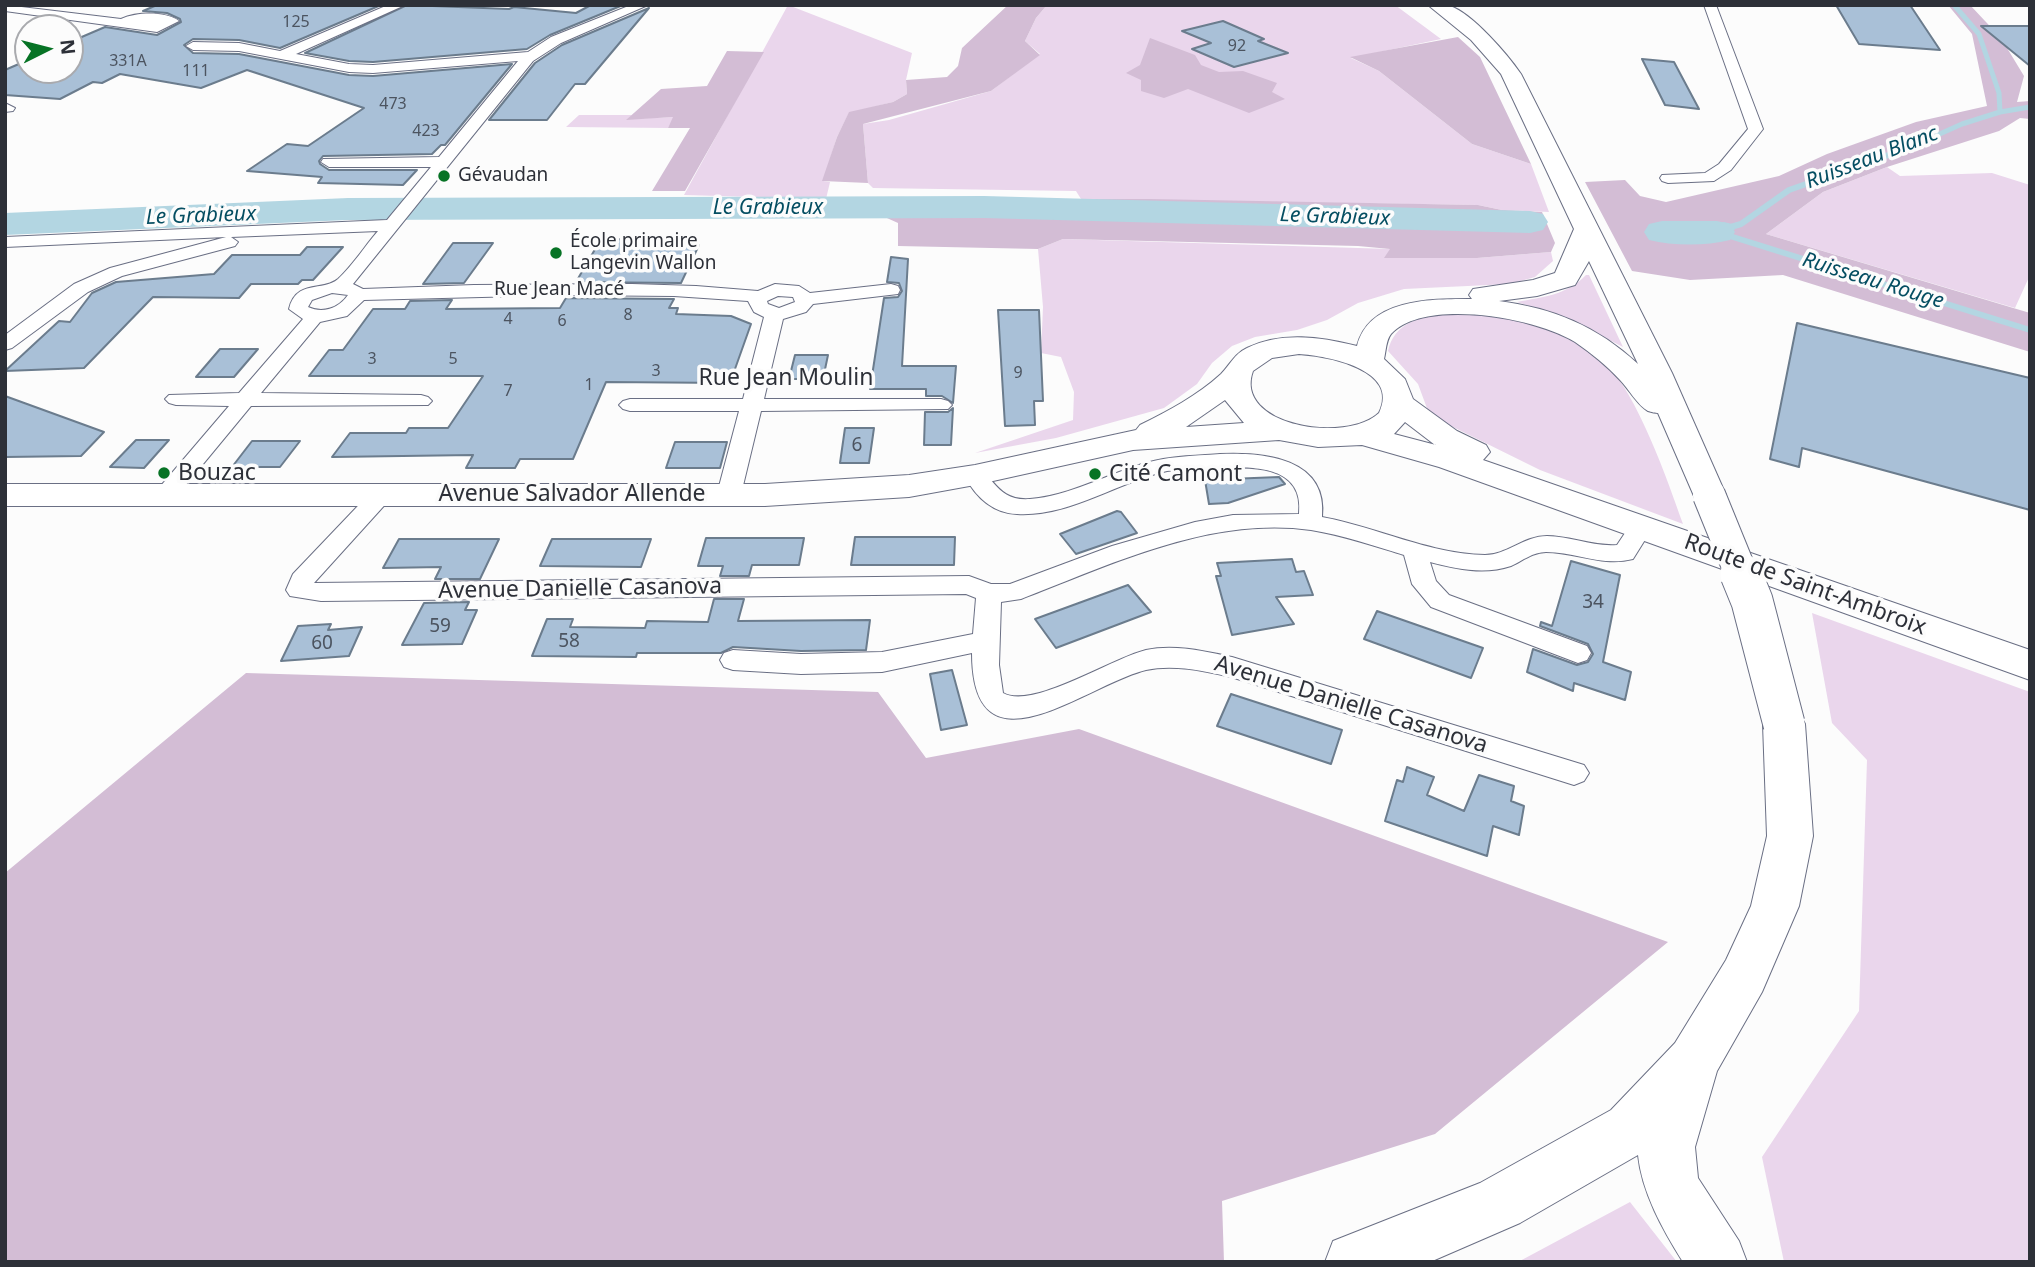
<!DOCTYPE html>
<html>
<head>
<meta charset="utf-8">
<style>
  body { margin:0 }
  #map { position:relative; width:2035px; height:1267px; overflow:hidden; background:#fcfcfc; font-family:"Noto Sans",sans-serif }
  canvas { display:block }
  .frame { position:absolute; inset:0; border:7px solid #2d3038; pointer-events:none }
  .north { position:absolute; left:14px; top:14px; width:70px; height:70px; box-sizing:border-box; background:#fcfcfc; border:2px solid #a9aaae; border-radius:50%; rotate:84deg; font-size:19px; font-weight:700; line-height:28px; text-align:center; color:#2d3038 }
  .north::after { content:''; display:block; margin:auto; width:24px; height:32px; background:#077325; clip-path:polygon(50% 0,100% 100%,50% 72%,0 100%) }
</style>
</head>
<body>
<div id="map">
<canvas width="2035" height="1267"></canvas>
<div class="frame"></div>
<div class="north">N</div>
</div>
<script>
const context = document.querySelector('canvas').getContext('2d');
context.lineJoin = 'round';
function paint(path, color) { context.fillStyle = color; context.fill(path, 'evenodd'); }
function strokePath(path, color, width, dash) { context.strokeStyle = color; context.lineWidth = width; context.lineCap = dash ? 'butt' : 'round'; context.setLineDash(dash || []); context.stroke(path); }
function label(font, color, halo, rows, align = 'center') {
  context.font = font + ' "Noto Sans",sans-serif'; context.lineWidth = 7; context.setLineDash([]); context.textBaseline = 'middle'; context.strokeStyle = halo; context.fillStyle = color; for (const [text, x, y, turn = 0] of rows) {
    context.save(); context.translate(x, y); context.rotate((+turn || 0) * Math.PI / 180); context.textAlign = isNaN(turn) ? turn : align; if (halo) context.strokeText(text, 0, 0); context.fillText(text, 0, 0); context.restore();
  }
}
const green = new Path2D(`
  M788,5L912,53L906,80L907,94L893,102L849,113L837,137L823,181L830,182L826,199L684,195Z
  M1047,5H1395L1441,39L1351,58L1379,71L1472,144L1531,164L1549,212L1502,210L1478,205L1081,199L1076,191L873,188L868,183L863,124L889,120L991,91L1040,54L1025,41L1036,18Z
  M579,115H632L628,119L674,117L668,128L566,127Z
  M1887,167L1900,176L1992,173L2030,185V275L2015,308L1766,234L1823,192Z
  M1063,239L1391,249L1385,258H1477L1551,252L1553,261L1535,277L1510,284L1404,289L1358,303L1327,320L1297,330L1255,337L1232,346L1212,363L1197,384L1164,408L1056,438L975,453L1073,420L1074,392L1061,357L1041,353L1043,307L1038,249Z
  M1586,275H1589L1623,347L1564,317L1517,302C1543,297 1567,295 1586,275Z
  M1444,312C1499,313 1563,321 1604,361C1638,395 1667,479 1683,524L1540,470L1447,424L1428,411L1418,384L1388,351C1394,323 1420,317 1444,312Z
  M1812,613L2030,692V1262H1784L1762,1157L1859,1011L1867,760L1832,723Z
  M1630,1202L1677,1262H1518Z`);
const forest = new Path2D(`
  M1008,5H1047L1036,18L1025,41L1040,55L991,91L863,124L868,183L822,181L837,137L849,112L893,102L907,94L906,80L947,77L958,66L962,48Z
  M1948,5H1970L2001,38L2024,76L2017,102L2030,101V119L2020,118L1999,131L1887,167L1823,192L1766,234L2030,313V352L1783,275L1690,280L1632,271L1585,182L1625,180L1640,196L1666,202L1779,176L1827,154L1916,122L1987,106L1972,34Z
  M1458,37L1480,57L1531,164L1472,144L1379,71L1350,57Z
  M1150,38L1195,55L1201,65L1219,72L1243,71L1277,83L1272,92L1285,99L1249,113L1188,89L1164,98L1141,91V80L1126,73L1140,65Z
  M727,51L764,52L685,191H652L690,128H668L673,117L626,120L661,89L707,86Z
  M877,199H1149L1478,205L1502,210L1542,212L1555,243L1551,252L1477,258H1384L1390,249L1358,246L1063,239L1038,249L898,246V223L878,214Z
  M246,673L878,692L926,758L1079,729L1668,942L1435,1134L1222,1201L1224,1262H5V873Z`);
const streamFar1 = new Path2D(`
  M1954,5L1979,34L1999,93L2000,112
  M1906,149L1962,124L2000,112L2030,107`);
const stream = new Path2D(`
  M1724,229L1741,224L1789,190L1911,147
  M1717,232L2030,330`);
const canal = new Path2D(`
  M1724,222L1732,224L1735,229C1729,238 1719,239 1709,237L1706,232L1709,227Z`);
const river = new Path2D(`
  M984,196L1530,211L1543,214L1548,222L1543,230L1530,233L984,218L348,220L5,235V213L348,198Z
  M1662,221H1717L1730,224L1735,232L1730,240C1705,246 1674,246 1649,240L1644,232L1649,224Z`);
const building = new Path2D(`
  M157,5H381L280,48L239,40L193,39L184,45L193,53L239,54L349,75L373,76L512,64L445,145H441L432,154L323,156L319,161L320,164L329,170H417L403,185L318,183L322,177L247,171L287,144L308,146L364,108L247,70L201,88L120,74L102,83L93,82L60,99L5,95V70L28,60V70H70V42L105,27L157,35L181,22L180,19L167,13L143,11Z
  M407,5L509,9L514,7L576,13L591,5H623L550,35L527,49L373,62L349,61L305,53Z
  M1836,5H1910L1940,50L1859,44Z
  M649,8L585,84H575L547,120H489L535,63L562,45Z
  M1223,21L1264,39L1258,41L1288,53L1234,67L1192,49L1211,43L1182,31Z
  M1981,26H2030V66Z
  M1642,59L1674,62L1699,109L1665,105Z
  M601,239L653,240L651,245H699L681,283L576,282Z
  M453,243H493L464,283L423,284Z
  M307,247H343L313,280H302L298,284H251L239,298L153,297L84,368L5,371L59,321L70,322L92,293L116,282L214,274L232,255H300Z
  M891,257L908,259L902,366H956L953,403L942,396H926V389H870L884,298L898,297L902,291L899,283L887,282Z
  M566,298L674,299L669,308H678L676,314L731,316L751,324L730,383L606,382L573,459H520L515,468H466L473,455L332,457L350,433H406L409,428H448L483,376H309L329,350H343L373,309H405L410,301L452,300L446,309L560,308Z
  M998,310H1039L1043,401H1034L1035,425L1005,426Z
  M1797,323L2030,378V510L1802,448L1799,467L1770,459Z
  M220,349H258L234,377H196Z
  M795,355H828L823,379H789Z
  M5,396L104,432L81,456L5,457Z
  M953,408L951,445H924L925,412H948Z
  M845,428H874L869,463H840Z
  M136,440H169L144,468L110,467Z
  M252,441H300L280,467H232Z
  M675,442H727L720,468H666Z
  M1279,477L1285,484L1228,503L1209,504L1205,480Z
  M1117,511L1121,512L1137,533L1076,554L1060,534Z
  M855,537H955L954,565H851Z
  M706,538H804L799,565H752L749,576H720L723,566H698Z
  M399,539H499L480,579H435L441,567L383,568Z
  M552,539H651L641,567L540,566Z
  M1292,559L1296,572L1304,571L1313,595L1276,597L1294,624L1232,635L1216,576H1221L1217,563Z
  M1571,561L1620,575L1603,662L1631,672L1625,700L1574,683L1573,691L1527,672L1533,649L1577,665L1588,662L1593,654L1588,644L1540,626L1541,622L1552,626Z
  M1128,585L1151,612L1056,648L1035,619Z
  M714,599H744L738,621L870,620L866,650L801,651L733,647L721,653H637L636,657L532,656L547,619H573L570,627L645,628L647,621L708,622Z
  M469,602L465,610H477L462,644L402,645L424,603Z
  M1377,611L1483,648L1471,678L1364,639Z
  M331,624L328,630L362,627L349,656L281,661L298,626Z
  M952,670L967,725L941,730L930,674Z
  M1231,694L1342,730L1331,764L1217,726Z
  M1407,767L1434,777L1427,795L1464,811L1479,775L1514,786L1511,801L1524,806L1519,835L1493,826L1487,856L1385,821L1397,780L1403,782Z`);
const minor = new Path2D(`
  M5,5L121,19C137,12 165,11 179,21L157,32L5,11Z
  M388,5H405L296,54L349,64L373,65L528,52L551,37L631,5H648L561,43L533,61L353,284L363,289L474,285L632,284L696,286L758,291L775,284L799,286L810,293L891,284L898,286L900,290L898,294L813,304L806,312L783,319L764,399H941L948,401L952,405L948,409L761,411L741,494L737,499L729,501L721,499L717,494L739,411H630L623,409L619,405L623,401L630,399H743L764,317L754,312L748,301L674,296L560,295L364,300L347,316L320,322L261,393L421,395L428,397L432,401L428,405L251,406L175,498L167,500L159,498L155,493L159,488L229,406L176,405L169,403L165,399L169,395L239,393L303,319L289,309C296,279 323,292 338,279C353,265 365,246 378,231L231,237L238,242L235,246L122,276L88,292L12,348L5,350V335L74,284L110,268L226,237L5,247V237L387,220L431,167H329L321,162L323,159L439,157L518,61L373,73L349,72L239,51L193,50L186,46L193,42L239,43L280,51ZM332,293L348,295C339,308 323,314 308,307L312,300ZM778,296L793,297L795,302L779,308L768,304L767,301Z
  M1704,5H1716L1763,129L1731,170L1714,181L1668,183L1662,181L1660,178L1662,175L1705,173L1719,164L1748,129Z
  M5,103L15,108L13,111L5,112Z
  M1220,454C1264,452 1328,458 1322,517C1377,527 1429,554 1485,555C1507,555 1524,536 1547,536C1571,536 1592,547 1617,545L1633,521L1641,519L1649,521L1653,527L1633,559C1602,567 1577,552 1546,552C1533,552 1522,561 1511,566C1484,575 1457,569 1430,562L1436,581L1449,595L1587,646L1591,653L1587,660L1578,663L1431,607L1412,584L1404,555C1374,546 1343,535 1311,530C1210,516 1112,564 1021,599L1001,602L999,665L1003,693C1033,710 1112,658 1146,650C1174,644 1204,651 1232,657L1584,765L1589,773L1584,781L1574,785L1231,677C1204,671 1174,664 1146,670C1087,684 972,782 972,653L882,672L801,674L733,670L724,667L720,660L724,653L733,650L801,654L882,652L973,634L976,598L966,594L321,601L290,596L286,590L293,574L375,488L383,486L391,488L395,493L391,498L314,583L969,576L991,584H1010L1112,546L1195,522L1233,515L1299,514C1305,459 1239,467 1204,469C1192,470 1179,469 1167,471C1117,482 1070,517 1017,514C992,513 975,496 964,475L967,470C994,463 990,502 1030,499C1068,496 1104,476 1139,465C1166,456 1192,456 1220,454Z`);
const primary = new Path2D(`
  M1428,5C1435,5 1444,4 1450,6C1472,13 1508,55 1521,74L1672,373L1726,495L1721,503L1709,506L1697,503L1658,413C1656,413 1651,412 1648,411C1638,406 1628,388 1620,380C1606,365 1591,353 1575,342C1537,318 1425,297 1391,334C1386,340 1386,351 1384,359L1405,379L1413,399L1457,431L1486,445L1490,452L1483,460L2030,650V680L1439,467L1362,445L1318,447L1279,440L1133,450L975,485L909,497L765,506H5V484H765L909,475L975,465L1136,430L1140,425C1168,411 1197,396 1221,374C1230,365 1234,354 1247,348C1281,331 1322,337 1357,346C1369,298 1432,299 1472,299L1469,295L1473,289L1533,280L1555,273L1574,229L1501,74L1471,40ZM1589,261L1638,364C1597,326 1553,308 1499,301L1537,296L1575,285ZM1299,354C1327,356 1401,369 1379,413C1346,444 1233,426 1253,371L1272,358ZM1225,400L1244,423L1186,427ZM1405,422L1435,445H1436L1394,434Z
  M1784,708L1799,713L1805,724L1813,836L1799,906L1762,992L1717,1071L1695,1147L1698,1178L1739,1241L1747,1262H1683C1663,1230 1642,1193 1638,1155L1520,1223L1430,1262H1325L1333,1241L1480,1183L1611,1110L1675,1043L1726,960L1751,906L1767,836L1763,724L1769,713Z`);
const primaryBridgeFar1 = new Path2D(`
  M1709,495L1742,576`);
const primaryBridge = new Path2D(`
  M1741,574L1752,601L1784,724`);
const markers = [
  [444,176,7,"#077325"],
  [556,253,7,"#077325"],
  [164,473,7,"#077325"],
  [1095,474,7,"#077325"]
];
const farNumbernames = [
  ["125",296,22],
  ["92",1237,46],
  ["331A",128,61],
  ["111",196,71],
  ["473",393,104],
  ["423",426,131],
  ["8",628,315],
  ["4",508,319],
  ["6",562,321],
  ["3",372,359],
  ["5",453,359],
  ["3",656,371],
  ["9",1018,373],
  ["1",589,385],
  ["7",508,391]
];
const farPoinames = [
  ["Gévaudan",458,176],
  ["École primaire",570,242],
  ["Langevin Wallon",570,264]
];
const farStreetnames = [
  ["Rue Jean Macé",559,290]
];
const numberNames = [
  ["6",857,446],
  ["34",1593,603],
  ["59",440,627],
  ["58",569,642],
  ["60",322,644]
];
const farWaternames = [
  ["Ruisseau Blanc",1872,158,-21],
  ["Le Grabieux",768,208],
  ["Le Grabieux",201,216,-2],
  ["Le Grabieux",1335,217,2],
  ["Ruisseau Rouge",1873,281,17]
];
const streetNames = [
  ["Rue Jean Moulin",786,378],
  ["Avenue Salvador Allende",572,494],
  ["Route de Saint-Ambroix",1805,585,20],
  ["Avenue Danielle Casanova",580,589,-1],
  ["Avenue Danielle Casanova",1351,705,17]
];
const poiNames = [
  ["Bouzac",178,473],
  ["Cité Camont",1109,474]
];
paint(green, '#ead6ec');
paint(forest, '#d3bdd5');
strokePath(streamFar1, '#b3d6e2', 5);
strokePath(stream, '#b3d6e2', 6);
paint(canal, '#b3d6e2');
paint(river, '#b3d6e2');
paint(building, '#a9c0d7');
strokePath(building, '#6b7c8d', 2);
strokePath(minor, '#6a6f84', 2);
strokePath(primary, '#6a6f84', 2);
paint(minor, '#fff');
paint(primary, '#fff');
strokePath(primaryBridgeFar1, '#6a6f84', 34, []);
strokePath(primaryBridge, '#6a6f84', 43, []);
strokePath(primaryBridgeFar1, '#fff', 32);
strokePath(primaryBridge, '#fff', 41);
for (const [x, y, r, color] of markers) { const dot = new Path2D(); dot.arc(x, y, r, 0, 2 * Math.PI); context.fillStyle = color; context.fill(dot); strokePath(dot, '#fcfcfc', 2.5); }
label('16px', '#4c5460', null, farNumbernames);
label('19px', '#2d3038', '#fcfcfc', farPoinames, 'left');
label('19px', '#2d3038', '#fcfcfc', farStreetnames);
label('19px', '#4c5460', null, numberNames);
label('italic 21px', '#054e62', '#fcfcfc', farWaternames);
label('23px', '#2d3038', '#fcfcfc', streetNames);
label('23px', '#2d3038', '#fcfcfc', poiNames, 'left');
</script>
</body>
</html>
